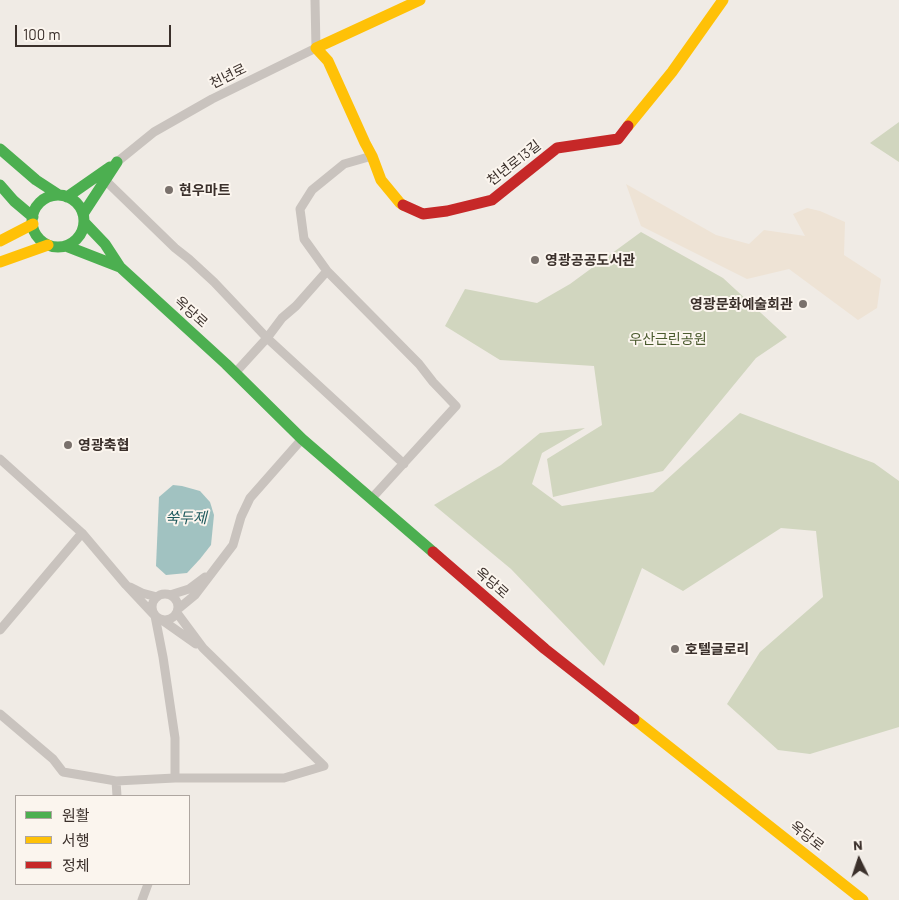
<!DOCTYPE html>
<html>
<head>
<meta charset="utf-8">
<style>
  body { margin:0 }
  #map { position:relative; width:899px; height:900px; overflow:hidden; background:#f0ebe5; font-family:Barlow,"Noto Sans KR",sans-serif }
  canvas { display:block }
  .legend { position:absolute; left:15px; top:795px; width:175px; height:90px; box-sizing:border-box; background:#fbf5ee; border:1px solid #aea6a0; margin:0; padding:6px 9px; list-style:none; font-size:15px; color:#3b302b }
  .legend li { display:flex; align-items:center; gap:10px; height:25px }
  .legend b { width:25px; border:1px solid #aea6a0 }
  .north { position:absolute; left:834px; top:835px; width:50px; height:50px; -webkit-text-stroke:4px #fbf5ee; paint-order:stroke; rotate:356deg; font-size:14px; font-weight:700; line-height:20px; text-align:center; color:#3b302b }
  .north::after { content:''; display:block; margin:auto; width:18px; height:22px; background:#3b302b; clip-path:polygon(50% 0,100% 100%,50% 72%,0 100%) }
  .scale { position:absolute; left:15px; top:25px; width:156px; height:22px; box-sizing:border-box; border:2px solid #3b302b; border-top:0; padding-left:6px; font-size:15px; line-height:18px; white-space:nowrap; color:#3b302b; -webkit-text-stroke:4px #fbf5ee; paint-order:stroke }
</style>
</head>
<body>
<div id="map">
<canvas width="899" height="900"></canvas>
<ul class="legend">
<li><b style="height:6px;background:#4caf50"></b>원활</li>
<li><b style="height:6px;background:#ffc107"></b>서행</li>
<li><b style="height:6px;background:#c62828"></b>정체</li>
</ul>
<div class="north">N</div>
<div class="scale">100 m</div>
</div>
<script>
const context = document.querySelector('canvas').getContext('2d');
context.lineJoin = 'round';
function paint(path, color) { context.fillStyle = color; context.fill(path, 'evenodd'); }
function strokePath(path, color, width, dash) { context.strokeStyle = color; context.lineWidth = width; context.lineCap = dash ? 'butt' : 'round'; context.setLineDash(dash || []); context.stroke(path); }
function label(font, color, halo, rows, align = 'center') {
  context.font = font + ' Barlow,"Noto Sans KR",sans-serif'; context.lineWidth = 4; context.setLineDash([]); context.textBaseline = 'middle'; context.strokeStyle = halo; context.fillStyle = color; for (const [text, x, y, turn = 0] of rows) {
    context.save(); context.translate(x, y); context.rotate((+turn || 0) * Math.PI / 180); context.textAlign = isNaN(turn) ? turn : align; if (halo) context.strokeText(text, 0, 0); context.fillText(text, 0, 0); context.restore();
  }
}
const green = new Path2D(`
  M899,122V162L870,143Z
  M641,232L723,278L787,337L756,358L663,471L553,497L547,459L602,425L594,366L500,360L445,326L465,289L537,303L570,284Z
  M740,413L874,463L899,481V727L810,754L778,750L727,704L760,652L823,597L816,531L781,528L683,591L642,568L604,666L511,569L434,505L501,465L540,433L585,428L542,453L532,484L562,506L653,492Z`);
const plaza = new Path2D(`
  M626,184L716,235L749,244L764,230L805,236L793,214L807,208L820,211L845,222L844,255L881,279L877,308L858,320L789,269L747,279L641,226Z`);
const water = new Path2D(`
  M173,485L182,486L200,491L210,502L214,515L211,545L200,559L187,573L166,575L156,566L159,497Z`);
const street = new Path2D(`
  M117,162L154,132L212,99L316,48L315,0
  M105,180L175,248L189,259L214,282L267,338L404,464
  M235,373L267,338L282,318L296,306L327,271
  M0,459L82,533L126,585L155,616L163,657L175,738V778
  M372,498L456,406L433,382L419,364L327,271L304,239L300,209L312,190L344,164L372,156
  M130,587L142,593L157,597
  M152 607a13 13 0 1 1 26 0a13 13 0 1 1-26 0Z
  M170,595L189,589L205,577
  M178,609L195,595L233,545L241,517L250,498L302,439
  M162,620L196,644
  M0,630L82,533
  M0,714L53,759L63,772L116,781L175,778H284L324,766L203,648L177,613
  M116,781L117,796
  M142,900L148,884`);
const fast = new Path2D(`
  M0,149L36,180L59,195
  M0,185L14,201L33,217
  M32 221a26 26 0 1 1 52 0a26 26 0 1 1-52 0Z
  M67,197L110,167
  M83,214L117,162
  M84,222L105,244L120,267L226,364L302,439L433,552
  M66,246L120,267`);
const slow = new Path2D(`
  M628,126L672,72L723,0
  M403,205L400,203L381,180L372,156L365,143L328,61L316,48L420,0
  M0,241L33,224
  M0,262L48,245
  M634,719L863,900`);
const jam = new Path2D(`
  M403,205L423,214L447,211L492,200L557,148L618,139L628,126
  M433,552L545,649L634,719`);
const markers = [
  [169,190,5,"#7a716c"],
  [535,260,5,"#7a716c"],
  [803,304,5,"#7a716c"],
  [68,445,5,"#7a716c"],
  [675,649,5,"#7a716c"]
];
const streetNames = [
  ["천년로",228,76,-26],
  ["천년로13길",514,163,-38],
  ["옥당로",191,312,42],
  ["옥당로",492,583,41],
  ["옥당로",807,836,38]
];
const poiNames = [
  ["현우마트",179,190],
  ["영광공공도서관",545,260],
  ["영광문화예술회관",793,304,"right"],
  ["영광축협",78,445],
  ["호텔글로리",685,649]
];
const parkNames = [
  ["우산근린공원",668,339]
];
const waterNames = [
  ["쑥두제",186,518]
];
paint(green, '#d1d6bf');
paint(plaza, '#eee3d5');
paint(water, '#a1c2c1');
strokePath(street, '#c9c3be', 9);
strokePath(fast, '#4caf50', 11);
strokePath(slow, '#ffc107', 11);
strokePath(jam, '#c62828', 11);
for (const [x, y, r, color] of markers) { const dot = new Path2D(); dot.arc(x, y, r, 0, 2 * Math.PI); context.fillStyle = color; context.fill(dot); strokePath(dot, '#fbf5ee', 2); }
label('14px', '#3b302b', '#fbf5ee', streetNames);
label('bold 14px', '#3b302b', '#fbf5ee', poiNames, 'left');
label('14px', '#4a5a2e', '#fbf5ee', parkNames);
label('italic 15px', '#1f5a5e', '#fbf5ee', waterNames);
</script>
</body>
</html>
